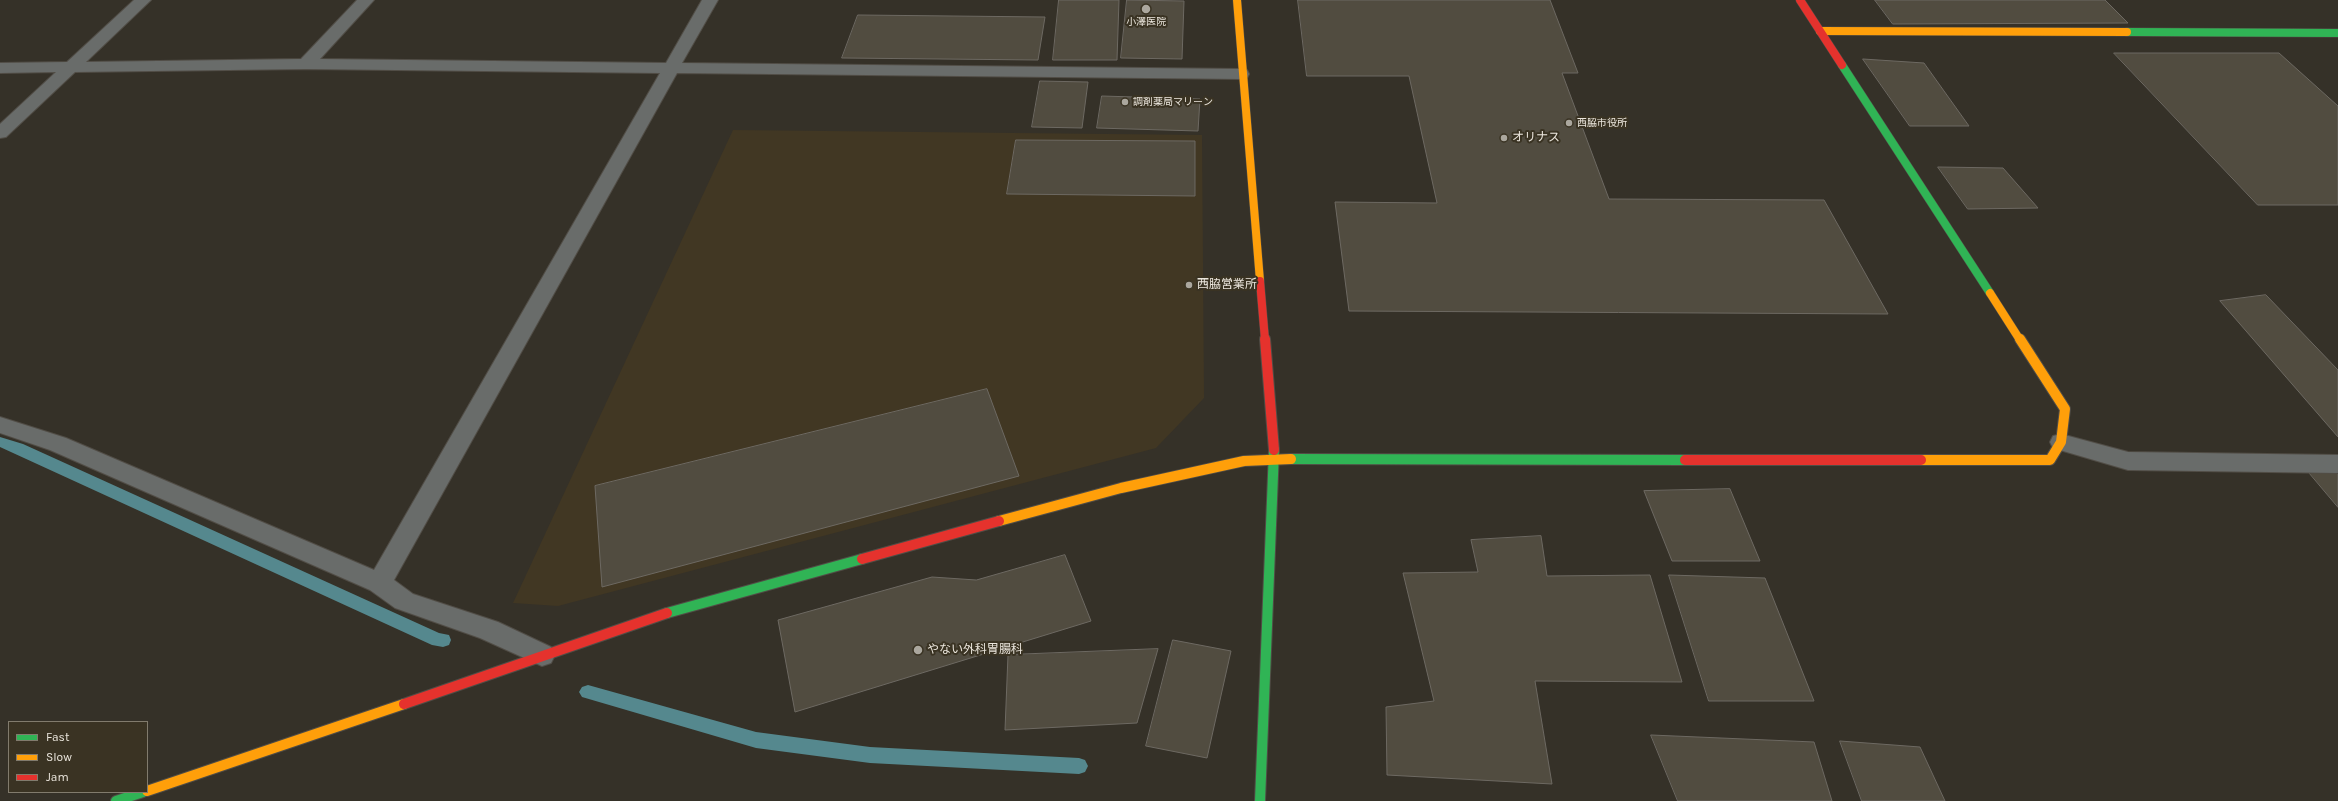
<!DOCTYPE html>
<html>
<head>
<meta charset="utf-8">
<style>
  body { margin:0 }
  #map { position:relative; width:2338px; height:801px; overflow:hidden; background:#353128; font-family:Karla,sans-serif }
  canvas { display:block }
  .legend { position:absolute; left:8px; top:721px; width:140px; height:72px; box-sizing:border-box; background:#3a3323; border:1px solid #817b6d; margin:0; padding:5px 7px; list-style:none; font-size:12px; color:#ebe6dd }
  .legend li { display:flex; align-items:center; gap:8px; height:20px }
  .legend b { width:20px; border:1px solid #817b6d }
</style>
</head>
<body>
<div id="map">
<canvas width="2338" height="801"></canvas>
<ul class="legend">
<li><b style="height:5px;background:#30b455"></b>Fast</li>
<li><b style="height:5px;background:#ff9f0a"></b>Slow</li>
<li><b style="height:5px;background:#e5322d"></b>Jam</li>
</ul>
</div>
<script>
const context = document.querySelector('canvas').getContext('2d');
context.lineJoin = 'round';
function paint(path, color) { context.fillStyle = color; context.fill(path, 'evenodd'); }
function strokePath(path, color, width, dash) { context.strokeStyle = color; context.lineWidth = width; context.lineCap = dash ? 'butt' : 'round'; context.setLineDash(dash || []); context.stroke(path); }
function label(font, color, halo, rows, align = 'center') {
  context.font = font + ' Karla,"Noto Sans JP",sans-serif'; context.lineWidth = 4; context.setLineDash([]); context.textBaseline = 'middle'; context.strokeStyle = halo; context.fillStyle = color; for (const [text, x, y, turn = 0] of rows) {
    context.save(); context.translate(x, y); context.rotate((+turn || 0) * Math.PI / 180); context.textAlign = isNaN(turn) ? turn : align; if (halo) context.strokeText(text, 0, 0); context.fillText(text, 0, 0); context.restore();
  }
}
const built = new Path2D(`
  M733,130L1202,135L1204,398L1156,448L558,606L513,603Z`);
const stream = new Path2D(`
  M0,437L23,444L439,633L449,635L451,640L449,645L443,647L432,645L0,447Z
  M588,685L756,732L870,747L1079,758L1085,760L1088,766L1085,772L1079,774L870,763L756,748L582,697L579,692L582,687Z`);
const building = new Path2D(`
  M1059,0H1119L1117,60H1053Z
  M1127,0L1184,1L1182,59L1121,58Z
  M1298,0H1550L1578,73H1562L1609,199L1824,200L1888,314L1349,311L1335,202L1437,203L1409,76H1307Z
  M1875,0H2105L2128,23L1893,24Z
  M858,15L1045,17L1038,60L842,58Z
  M2114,53H2279L2338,106V205H2258Z
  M1863,59L1924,63L1969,126H1910Z
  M1040,81L1088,82L1082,128L1032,127Z
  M1102,96L1200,99L1198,131L1097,128Z
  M1016,140L1195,141V196L1007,194Z
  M1938,167L2003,168L2038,208L1968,209Z
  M2266,295L2338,370V437L2220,301Z
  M987,389L1019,476L602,587L595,486Z
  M2306,469L2338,470V507Z
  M1730,489L1760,561H1672L1644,491Z
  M1541,536L1547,576L1650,575L1682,682L1535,681L1552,784L1387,775L1386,707L1434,701L1403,573L1478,572L1471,540Z
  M1065,555L1091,621L795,712L778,620L932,577L976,580Z
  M1669,575L1765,578L1814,701H1709Z
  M1173,640L1231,651L1207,758L1146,746Z
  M1158,649L1137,723L1005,730L1008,655Z
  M1651,735L1814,742L1832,801H1678Z
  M1840,741L1920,747L1945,801H1862Z`);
const street = new Path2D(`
  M134,0H151L86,62L301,59L357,0H374L320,59L666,63L702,0H718L682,63L1241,69L1247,70L1249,74L1247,78L1241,79L677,73L394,580L413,594L498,622L551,647L555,655L551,663L542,666L480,638L395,608L370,590L50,450L0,433V417L66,438L374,570L660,73L306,69L75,72L6,137L0,138V124L56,72L0,73V63L67,62Z
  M2061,434L2128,452L2338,455V473L2128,470L2053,448L2050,442L2053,436Z`);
const fastFar1 = new Path2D(`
  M2127,32L2338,33
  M1842,65L1990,293`);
const fast = new Path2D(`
  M1291,459L1685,460
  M667,613L862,559
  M116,801L143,792
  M1260,801L1274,450`);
const slowFar1 = new Path2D(`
  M1237,0L1260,281
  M1820,31L2127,32
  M1990,293L2020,340`);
const slow = new Path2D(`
  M1921,460H2050L2061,442L2065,409L2020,339
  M999,521L1121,488L1244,461L1291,459
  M147,791L404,704`);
const jamFar1 = new Path2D(`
  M1800,0L1842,65
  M1260,281L1265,340`);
const jam = new Path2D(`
  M1265,339L1274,450
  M1685,460H1921
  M862,559L999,521
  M404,704L667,613`);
const markers = [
  [1146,9,5,"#aba79e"],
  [1125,102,4,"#aba79e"],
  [1569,123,4,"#aba79e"],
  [1504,138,4,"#aba79e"],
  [1189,285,4,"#aba79e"],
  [918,650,5,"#aba79e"]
];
const farPoinames = [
  ["小澤医院",1146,22,"center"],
  ["調剤薬局マリーン",1133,102],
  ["西脇市役所",1577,123]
];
const poiNames = [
  ["オリナス",1512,138],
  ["西脇営業所",1197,285],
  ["やない外科胃腸科",927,650]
];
paint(built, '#413723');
paint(stream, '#55888e');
paint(building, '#514c40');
strokePath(building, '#6d6962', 1);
strokePath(street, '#514d46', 2);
strokePath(fastFar1, '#514d46', 9);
strokePath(fast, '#514d46', 12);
strokePath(slowFar1, '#514d46', 9);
strokePath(slow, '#514d46', 12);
strokePath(jamFar1, '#514d46', 9);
strokePath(jam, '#514d46', 12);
paint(street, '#696c6a');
strokePath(fastFar1, '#30b455', 8);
strokePath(fast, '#30b455', 10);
strokePath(slowFar1, '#ff9f0a', 8);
strokePath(slow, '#ff9f0a', 10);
strokePath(jamFar1, '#e5322d', 8);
strokePath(jam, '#e5322d', 10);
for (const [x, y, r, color] of markers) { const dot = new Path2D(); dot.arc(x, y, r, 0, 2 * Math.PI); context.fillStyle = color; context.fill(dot); strokePath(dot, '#3a3323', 1.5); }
label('10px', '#ebe6dd', '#3a3323', farPoinames, 'left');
label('12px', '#ebe6dd', '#3a3323', poiNames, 'left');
</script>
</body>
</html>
